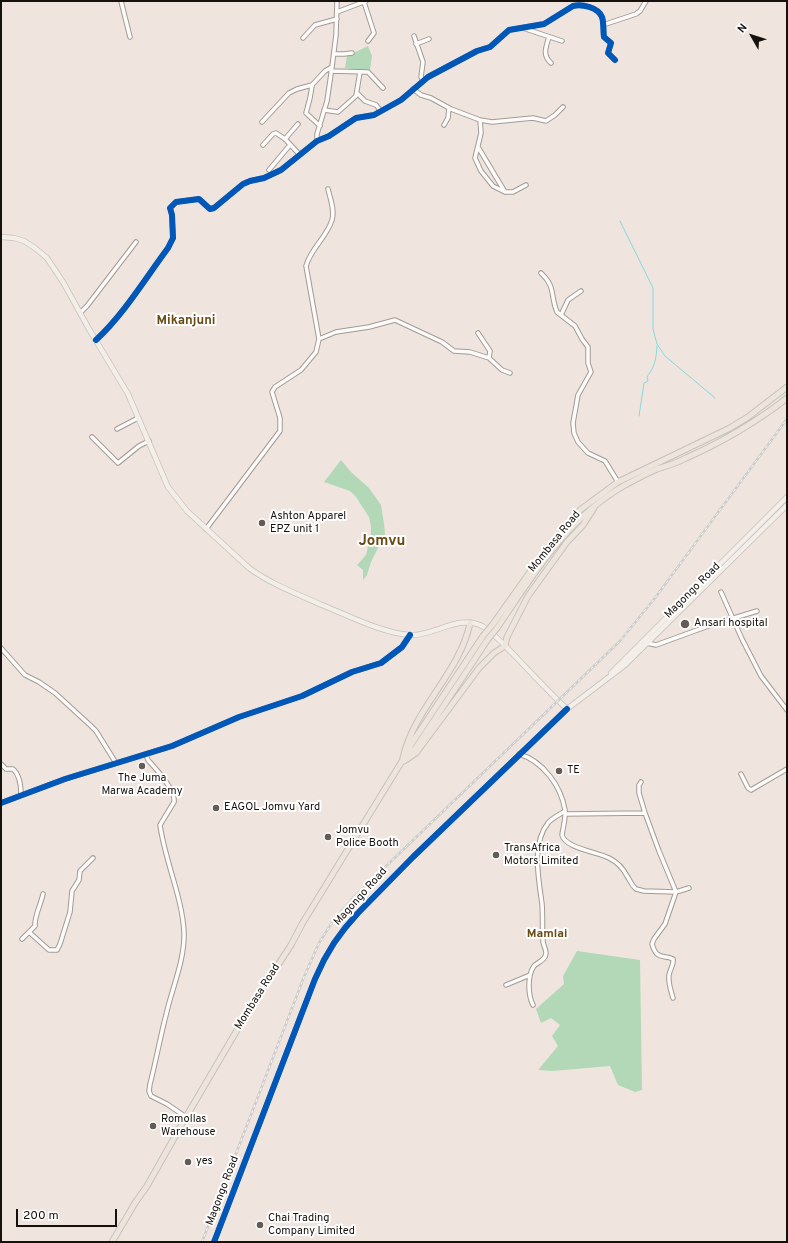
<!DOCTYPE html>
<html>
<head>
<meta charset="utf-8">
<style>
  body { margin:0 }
  #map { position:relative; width:788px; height:1243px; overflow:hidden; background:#efe5de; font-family:Overpass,sans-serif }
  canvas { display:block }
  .frame { position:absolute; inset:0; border:2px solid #17110d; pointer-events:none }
  .north { position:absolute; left:732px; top:16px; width:40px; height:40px; -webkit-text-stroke:3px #fff; paint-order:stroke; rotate:309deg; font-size:11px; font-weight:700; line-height:16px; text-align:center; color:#17110d }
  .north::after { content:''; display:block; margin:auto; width:14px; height:18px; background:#17110d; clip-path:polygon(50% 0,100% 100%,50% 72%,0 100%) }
  .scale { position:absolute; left:16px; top:1209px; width:101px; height:18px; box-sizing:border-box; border:2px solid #17110d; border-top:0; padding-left:5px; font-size:12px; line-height:14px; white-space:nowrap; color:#17110d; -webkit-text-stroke:3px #fff; paint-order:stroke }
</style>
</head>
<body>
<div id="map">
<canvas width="788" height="1243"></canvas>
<div class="frame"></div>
<div class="north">N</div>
<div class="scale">200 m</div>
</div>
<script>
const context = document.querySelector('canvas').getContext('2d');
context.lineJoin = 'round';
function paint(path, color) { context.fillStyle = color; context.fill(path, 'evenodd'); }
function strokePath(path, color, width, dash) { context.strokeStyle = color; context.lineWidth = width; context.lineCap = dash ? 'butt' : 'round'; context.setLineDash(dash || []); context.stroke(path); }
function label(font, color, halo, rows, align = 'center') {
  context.font = font + ' Overpass,sans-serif'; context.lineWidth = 4; context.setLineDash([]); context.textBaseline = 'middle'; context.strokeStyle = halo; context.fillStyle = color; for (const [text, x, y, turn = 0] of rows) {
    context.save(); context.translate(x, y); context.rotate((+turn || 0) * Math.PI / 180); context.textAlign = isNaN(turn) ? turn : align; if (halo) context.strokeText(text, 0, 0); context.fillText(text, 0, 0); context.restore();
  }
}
const green = new Path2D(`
  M368,46L372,56L370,71L345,68L347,56Z
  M341,460L351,472L369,488L381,505L384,523L385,534L371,562L367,575L363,580V570L357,565L366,555L371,533V526L369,517L356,497L350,491L324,482Z
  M577,951L640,960L642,1090L635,1092L618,1085L610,1066L553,1071L538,1070L558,1046L552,1036L560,1025L551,1018L541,1023L536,1009L564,984L563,976Z`);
const stream = new Path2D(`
  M620,221L653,288V329L657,344L665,356L715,398
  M639,416L644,383L648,381L647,377C655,366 656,360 657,346`);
const minor = new Path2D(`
  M121,1L130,37
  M364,2L374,33L368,41
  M337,12L366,1
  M603,25L636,14L640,11L646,1
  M523,28L562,41
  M414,36L423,62L421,77L423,81
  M549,37C546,47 542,55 551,63
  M303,38L315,25L337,19
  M416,44L429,39
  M334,54H344L352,53
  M331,71L368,72L383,88
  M312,86L310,98L306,113L320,126
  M413,89L421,95L431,98L451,109L480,120L492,122L533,118L546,121L555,115L563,107
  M357,93L365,101L376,105L381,111
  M324,110L338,112L356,96L360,72
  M480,120L481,133L475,158L481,171L493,186L505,192H513L526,185
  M262,122L289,93L297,89L312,85L325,71L332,67
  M444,125L448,118L449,108
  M285,139L298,124
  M317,141V134L327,101L332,67L336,35L337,1
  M263,145L273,134L276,133L285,139L300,155
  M478,147L505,192
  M269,170L290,145
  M541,273C556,287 550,295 557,312L575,326L582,339L588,347V363L591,372L578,395L573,423L574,433L578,442L588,453L605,461L618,482
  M80,313L87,306L136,242
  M561,315L568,300L581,291
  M478,333L490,351L489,358
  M319,339L306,266C311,248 327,237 332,220C335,210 330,198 328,189
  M96,340C124,314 145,279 168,248L173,238L172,215L170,208L176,202L199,199L210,209L214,208L243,184L250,181L264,178L281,170L317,141L329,136L356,118L374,115L401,100L428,77L477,51L490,47L509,30L544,24L573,6C582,4 598,7 602,17C604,23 603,31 604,37L611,43L608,53L615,60
  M117,429L138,418
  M92,437L118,463L139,446L149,441
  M206,529L280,431V418L272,392L275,387L301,370L316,352L319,339L336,332L369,327L395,320L442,342L454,351L470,352L489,358L502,370L510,373
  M721,592L742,639L761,676L787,710
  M647,643L656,645L711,625L757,611
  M1,648L25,675L39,682L55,693L90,725L96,731L116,763
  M519,754C543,761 561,786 565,810C566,818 563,827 562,835C565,848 597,852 609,858C617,862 623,868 627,876C630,880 631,885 636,889L644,891L676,892L689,888
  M146,755L148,760C156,769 176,790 174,802L160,825C165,861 182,896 184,932C185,960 172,988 166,1015C160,1038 156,1061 150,1084L149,1091L151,1096L167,1104L186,1117
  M1,764L6,769H13C20,775 21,786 21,795
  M741,774L748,788L751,790L787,769
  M641,782L639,785V793L645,813L659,851L676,892L665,924L654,939L652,944C657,961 663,954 673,959C674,965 670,969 669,975C668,983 671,991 673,998
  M1,803L65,779L172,746L239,717L302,696L352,672L381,663L402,647L410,635
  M565,814L645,813
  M29,932L49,950H57L60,944L70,912L72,891L79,880L80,871L93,858
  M22,939L35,926C34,917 41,904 43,894
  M506,985L530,975
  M533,1005C528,995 527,976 534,966C538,962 546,960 546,953C546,949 543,945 543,941C542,929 543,916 542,904C539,881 531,844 548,823C552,818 559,815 565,811
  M214,1242L315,979L324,960L334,943L345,928L358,913L413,857L567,709`);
const major = new Path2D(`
  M1,237L14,238L24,241L35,248L47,258L63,282L89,329L128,394L168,487L187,511L249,568C271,584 297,594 322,605C347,615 384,634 411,635C434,636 459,614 482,626C494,633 506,647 516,657C532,674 549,692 567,709L625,665L787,505
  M611,673L787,497`);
const highway = new Path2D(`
  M493,624L540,558L580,510L618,482L730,428L748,417L787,387
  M497,628C533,575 567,518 625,485C635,480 647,473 657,469C667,466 677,463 686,458C722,442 755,423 787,398
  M407,753L415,749L488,639
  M403,758C414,708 460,673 470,623
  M404,761L416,753L479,668L494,653L505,646L507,637L528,596L567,542L583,525L594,508
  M112,1242L135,1203L147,1186L186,1117L250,1008L291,945L302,924L407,753L410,746L483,636`);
const rail = new Path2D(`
  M202,1242L304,977L319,943L333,921L353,898L620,641L655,598L787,419`);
const highwayBridge = new Path2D(`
  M483,636L493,624
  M488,639L497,628`);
const cycleway = new Path2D(`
  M96,340C124,314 145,279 168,248L173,238L172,215L170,208L176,202L199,199L210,209L214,208L243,184L250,181L264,178L281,170L317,141L329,136L356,118L374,115L401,100L428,77L477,51L490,47L509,30L544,24L573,6C582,4 598,7 602,17C604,23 603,31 604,37L611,43L608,53L615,60
  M1,803L65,779L172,746L239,717L302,696L352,672L381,663L402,647L410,635
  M214,1242L315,979L324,960L334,943L345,928L358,913L413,857L567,709`);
const markers = [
  [262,523,4,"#635b56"],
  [685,624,5,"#635b56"],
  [142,766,4,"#635b56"],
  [559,771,4,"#635b56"],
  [216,808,4,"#635b56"],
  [328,837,4,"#635b56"],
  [496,855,4,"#635b56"],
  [153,1126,4,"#635b56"],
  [188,1162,4,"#635b56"],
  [260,1225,4,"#635b56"]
];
const poiNames = [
  ["Ashton Apparel",270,517],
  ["EPZ unit 1",270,530],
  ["Ansari hospital",694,624],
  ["TE",567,771],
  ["The Juma",142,779,"center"],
  ["Marwa Academy",142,792,"center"],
  ["EAGOL Jomvu Yard",224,808],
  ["Jomvu",336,831],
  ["Police Booth",336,844],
  ["TransAfrica",504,849],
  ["Motors Limited",504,862],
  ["Romollas",161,1120],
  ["Warehouse",161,1133],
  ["yes",196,1162],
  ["Chai Trading",268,1219],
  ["Company Limited",268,1232]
];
const streetNames = [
  ["Mombasa Road",555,542,-51],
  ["Magongo Road",693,591,-45],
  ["Magongo Road",361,897,-48],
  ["Mombasa Road",258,997,-58],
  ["Magongo Road",223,1191,-69]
];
const neighbourhoodNames = [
  ["Mamlai",547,935]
];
const quarterNames = [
  ["Mikanjuni",186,321]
];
const districtNames = [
  ["Jomvu",382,542]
];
paint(green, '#b2d8b7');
strokePath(stream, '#86d8df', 1);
strokePath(minor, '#a29b95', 5.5);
strokePath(major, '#c6c1be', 6);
strokePath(highway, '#c6c1be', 7);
strokePath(minor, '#fdfbfa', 3.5);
strokePath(major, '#f3eee8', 4.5);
strokePath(highway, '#ede5dc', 5);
strokePath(rail, '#ceccca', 2.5);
strokePath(rail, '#fff', 1, [3]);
strokePath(highwayBridge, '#c6c1be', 7, []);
strokePath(highwayBridge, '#ede5dc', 5);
strokePath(cycleway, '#0057b8', 6);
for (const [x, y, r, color] of markers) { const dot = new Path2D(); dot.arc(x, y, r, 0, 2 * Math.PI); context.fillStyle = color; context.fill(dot); strokePath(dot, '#fff', 1.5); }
label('11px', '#17110d', '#fff', poiNames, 'left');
label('11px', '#17110d', '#fff', streetNames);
label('bold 12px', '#694a14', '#fff', neighbourhoodNames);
label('bold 13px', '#694a14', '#fff', quarterNames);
label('bold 15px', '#694a14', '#fff', districtNames);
</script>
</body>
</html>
